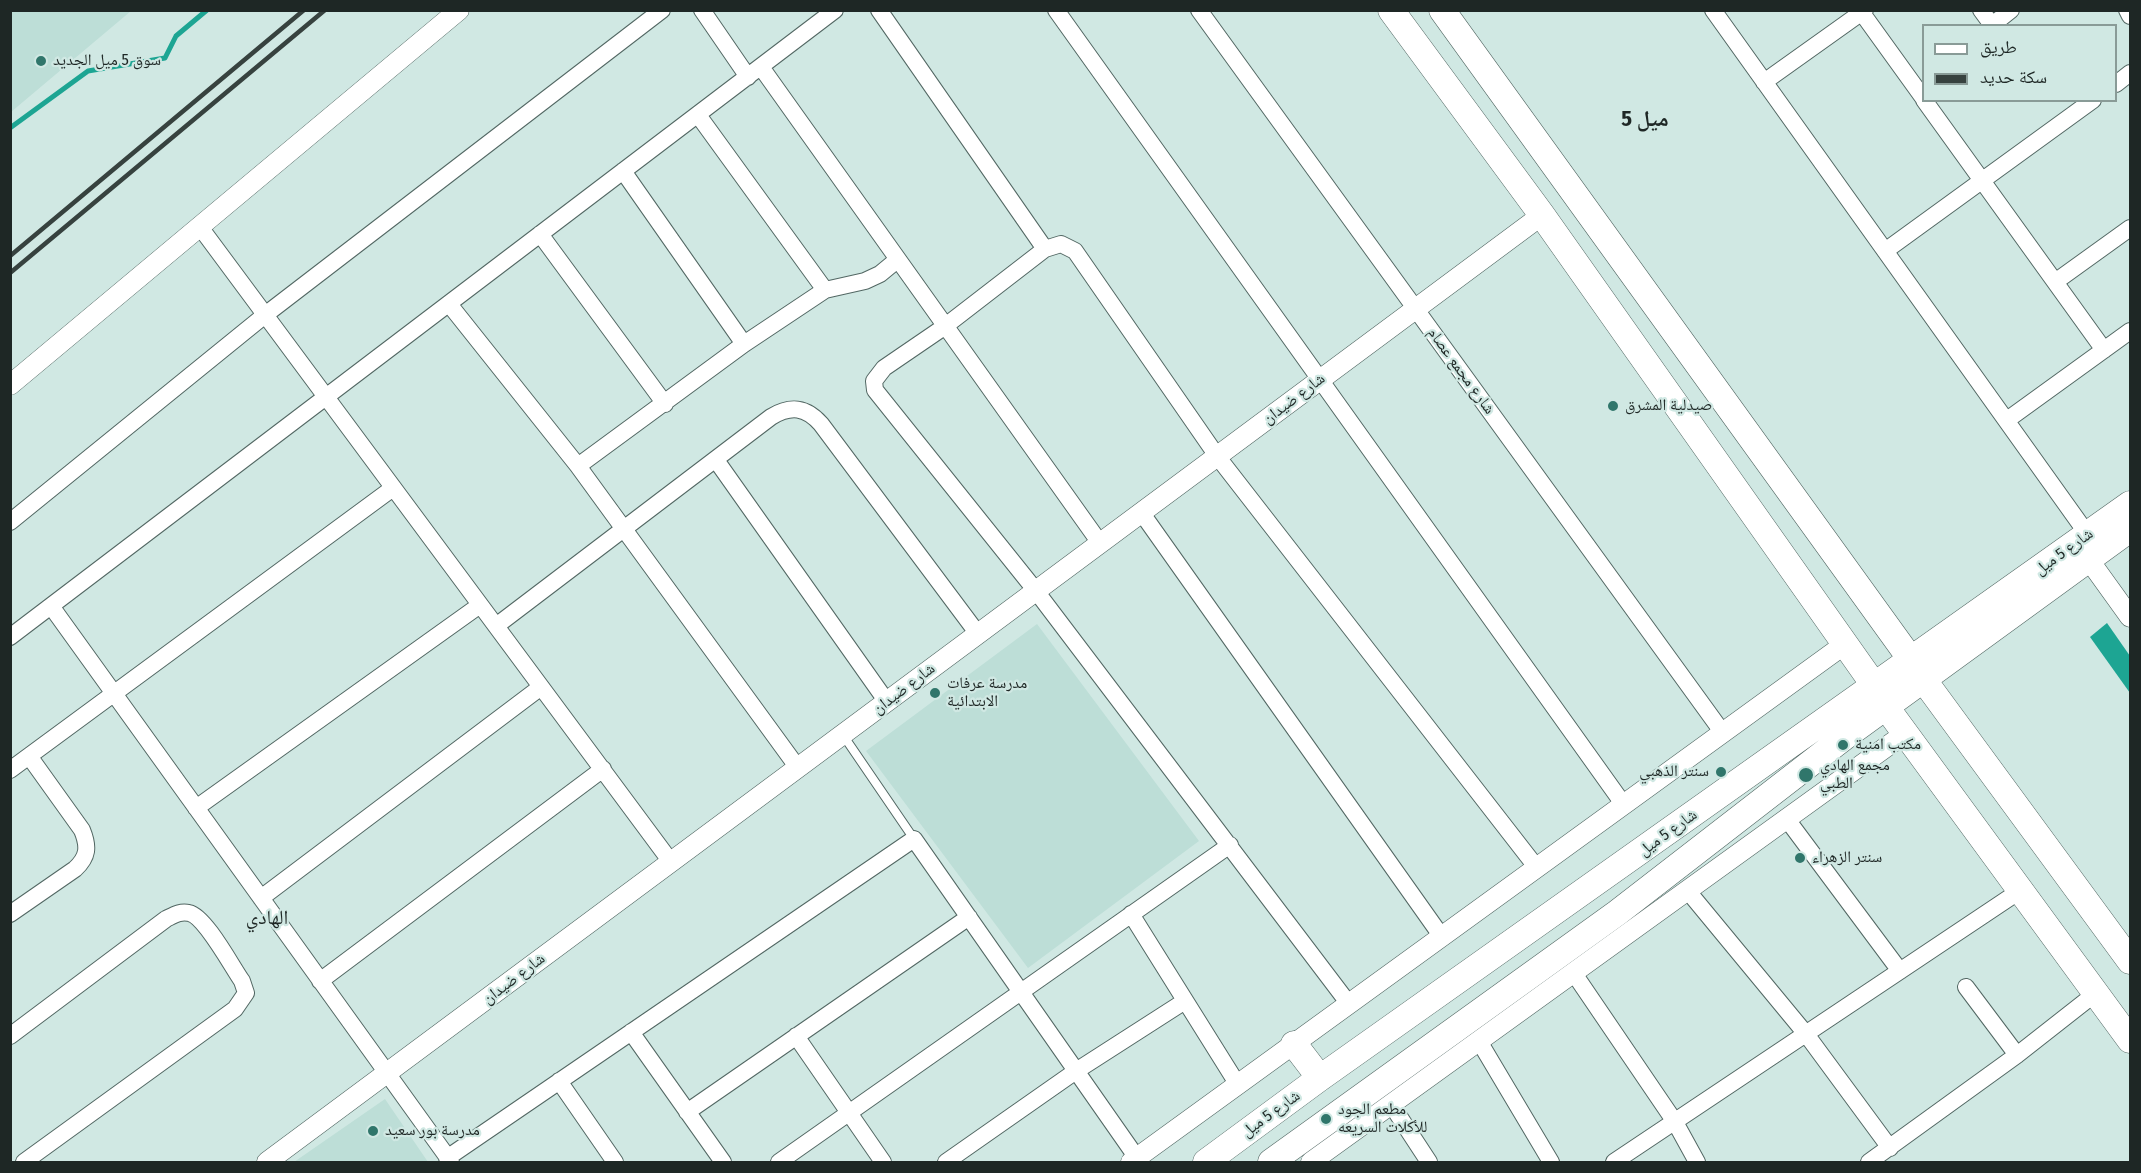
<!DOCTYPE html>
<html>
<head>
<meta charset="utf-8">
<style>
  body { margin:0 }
  #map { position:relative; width:2141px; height:1173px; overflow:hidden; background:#d0e8e3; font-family:"Fira Sans Condensed","Noto Naskh Arabic",sans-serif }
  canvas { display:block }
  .frame { position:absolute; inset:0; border:12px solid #1e2725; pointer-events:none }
  .legend { position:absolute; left:1922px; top:24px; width:195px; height:78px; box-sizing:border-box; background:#d0e8e3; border:2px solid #899b97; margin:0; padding:8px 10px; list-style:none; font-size:18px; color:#1e2725 }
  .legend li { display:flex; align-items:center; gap:12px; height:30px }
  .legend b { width:30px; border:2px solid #899b97 }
</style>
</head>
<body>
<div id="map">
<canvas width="2141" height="1173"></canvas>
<div class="frame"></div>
<ul class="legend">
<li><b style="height:8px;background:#fff"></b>طريق</li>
<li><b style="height:8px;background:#37423f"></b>سكة حديد</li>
</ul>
</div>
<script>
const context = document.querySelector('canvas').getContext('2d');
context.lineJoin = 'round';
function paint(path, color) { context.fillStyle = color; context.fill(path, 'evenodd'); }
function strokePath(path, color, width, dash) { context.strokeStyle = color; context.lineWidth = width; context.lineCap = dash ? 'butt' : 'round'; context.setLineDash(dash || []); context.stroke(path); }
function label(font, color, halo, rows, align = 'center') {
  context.font = font + ' "Fira Sans Condensed","Noto Naskh Arabic",sans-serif'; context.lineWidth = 4.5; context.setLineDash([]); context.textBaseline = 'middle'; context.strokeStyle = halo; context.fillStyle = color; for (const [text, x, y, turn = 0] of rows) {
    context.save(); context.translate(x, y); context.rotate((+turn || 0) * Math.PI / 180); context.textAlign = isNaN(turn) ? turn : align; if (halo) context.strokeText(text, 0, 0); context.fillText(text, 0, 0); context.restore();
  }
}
const built = new Path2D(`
  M11,10H131V11L11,112Z
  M1037,624L1199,841L1028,968L866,751Z
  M385,1099L428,1162H294Z`);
const water = new Path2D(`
  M2107,623L2130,656V693L2090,637Z`);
const stream = new Path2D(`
  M10,128L88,71L165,58L176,36L207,10`);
const service = new Path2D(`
  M843,735L914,839`);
const minor = new Path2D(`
  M702,10L748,77
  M879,10L1045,249
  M1056,10L1624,805
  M1199,10L1723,733
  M1713,10L2088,535
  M1981,10L1992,25
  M2127,10L2130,16
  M1862,13L1924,99
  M1991,26L2011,10
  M761,67L1100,543
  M1764,82L1865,10
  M2116,84L2130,73
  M1924,100L2104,350
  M698,115L825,290
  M623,171L744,344
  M200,227L671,862
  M540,234L665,404
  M1885,251L2093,100
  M2055,282L2130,228
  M449,304L578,466L798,768
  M2007,420L2130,331
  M716,460L887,702
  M578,466L744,344L825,290L865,281L880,274L897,260
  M1141,512L1442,937
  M10,522L265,315L662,10
  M51,606L451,1162
  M496,626L771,417C791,405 806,407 821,424L978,634
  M10,637L835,10
  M10,770L393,488
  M196,808L480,605
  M1786,818L1900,971
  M1687,890L1806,1034L1890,1148
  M261,898L541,687
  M10,914L75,869C88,857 89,847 82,830L29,756
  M1131,914L1238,1085
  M1573,972L1675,1122L1697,1162
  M320,981L603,769
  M1966,987L2017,1055
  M1349,1004L1036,591L875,390L874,381L884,368L944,327L1045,249L1061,244L1075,251L1217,456L1537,868
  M631,1032L723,1162
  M10,1036L166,919C174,915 180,911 189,913C205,916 232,967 242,981L246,993L235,1009L24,1162
  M796,1036L883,1162
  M1479,1041L1551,1162
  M559,1081L615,1162
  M1391,1104L1429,1162
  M687,1112L969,917
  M447,1158L914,839L1137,1158
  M779,1162L1230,845
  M946,1162L1076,1071L1185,1001
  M1614,1162L2021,890
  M1869,1162L2017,1055L2096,993`);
const tertiary = new Path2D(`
  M10,385L459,10
  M2089,560L2130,617
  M267,1162L1542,215
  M1131,1162L1845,644
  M1311,1162L1900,737`);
const primary = new Path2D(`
  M1391,10L1542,215L1874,685
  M1442,10L1912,661
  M1923,679L2130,961
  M1886,707L2130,1040
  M1294,1044L1320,1078
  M1206,1162L1320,1078L2130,504
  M1271,1162L1617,913L1847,735L2130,529`);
const rail = new Path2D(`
  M10,256L304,10
  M10,273L325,10`);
const markers = [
  [41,61,6,"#30766b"],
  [1613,406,6,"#30766b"],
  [935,693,6,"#30766b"],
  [1843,745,6,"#30766b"],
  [1721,772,6,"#30766b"],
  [1806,775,8,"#30766b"],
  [1800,858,6,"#30766b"],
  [1326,1119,6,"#30766b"],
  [373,1131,6,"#30766b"]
];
const poiNames = [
  ["سوق 5 ميل الجديد",53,61],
  ["صيدلية المشرق",1625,406],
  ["مدرسة عرفات",947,684],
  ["الابتدائية",947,702],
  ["مكتب امنية",1855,745],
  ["مجمع الهادي",1820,766],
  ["الطبي",1820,784],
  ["سنتر الذهبي",1709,772,"right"],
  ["سنتر الزهراء",1812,858],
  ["مطعم الجود",1338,1110],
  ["للأكلات السريعه",1338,1128],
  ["مدرسة بور سعيد",385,1131]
];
const streetNames = [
  ["شارع مجمع عصام",1461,371,54],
  ["شارع ضيدان",1294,399,-37],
  ["شارع 5 ميل",2064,552,-36],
  ["شارع ضيدان",904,689,-37],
  ["شارع 5 ميل",1668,833,-36],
  ["شارع ضيدان",514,979,-37],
  ["شارع 5 ميل",1271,1114,-36]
];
const quarterNames = [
  ["الهادي",267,918]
];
const districtNames = [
  ["5 ميل",1645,120]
];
paint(built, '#bdded7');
paint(water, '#1da593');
strokePath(stream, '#1da593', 5);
strokePath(service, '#526763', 10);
strokePath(minor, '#526763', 18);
strokePath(tertiary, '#526763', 21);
strokePath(primary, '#526763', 27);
strokePath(service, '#fff', 8);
strokePath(minor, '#fff', 16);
strokePath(tertiary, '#fff', 20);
strokePath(primary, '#fff', 26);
strokePath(rail, '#37423f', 4.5);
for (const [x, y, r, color] of markers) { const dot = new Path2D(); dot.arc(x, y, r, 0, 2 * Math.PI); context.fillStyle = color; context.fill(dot); strokePath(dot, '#d0e8e3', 2); }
label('16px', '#1e2725', '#d0e8e3', poiNames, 'left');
label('16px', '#1e2725', '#d0e8e3', streetNames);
label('20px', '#1e2725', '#d0e8e3', quarterNames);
label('bold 22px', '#1e2725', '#d0e8e3', districtNames);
</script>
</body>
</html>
